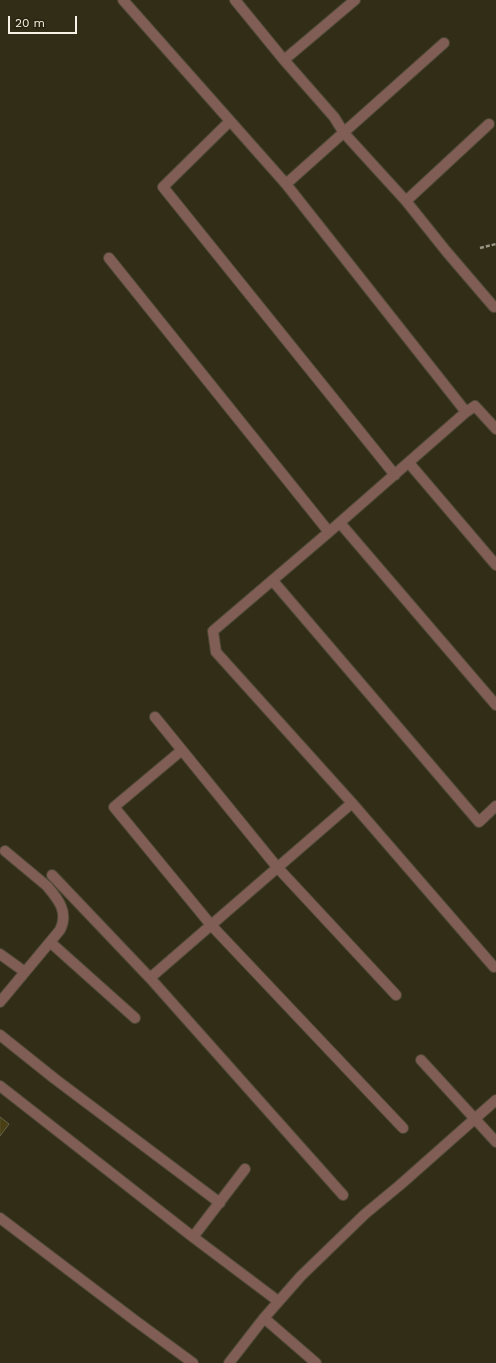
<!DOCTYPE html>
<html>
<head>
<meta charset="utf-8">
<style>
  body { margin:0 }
  #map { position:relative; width:496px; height:1363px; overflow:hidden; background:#312d17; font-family:"Work Sans",sans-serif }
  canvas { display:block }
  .scale { position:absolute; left:8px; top:16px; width:69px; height:18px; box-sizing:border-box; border:2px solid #f6f3e6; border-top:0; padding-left:5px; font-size:12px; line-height:14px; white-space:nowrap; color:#f6f3e6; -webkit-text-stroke:3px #28230e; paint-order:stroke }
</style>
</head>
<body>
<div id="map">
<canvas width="496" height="1363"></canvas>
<div class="scale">20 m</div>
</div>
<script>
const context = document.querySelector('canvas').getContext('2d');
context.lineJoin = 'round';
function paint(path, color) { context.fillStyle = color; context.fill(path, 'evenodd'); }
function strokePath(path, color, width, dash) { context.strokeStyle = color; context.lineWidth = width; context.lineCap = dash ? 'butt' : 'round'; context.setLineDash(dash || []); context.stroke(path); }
const building = new Path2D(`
  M0,1117L9,1124L0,1136Z`);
const path = new Path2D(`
  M480,248L496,244`);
const street = new Path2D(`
  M123,0L286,184L466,412L329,532L213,631L216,652L352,803L494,967
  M235,0L284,60L334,117L344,133L406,201L446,251L494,307
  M284,60L355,0
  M230,121L163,187L395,475
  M286,184L444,43
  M406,201L489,124
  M109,258L329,532
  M466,412L475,406L496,429
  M409,463L496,565
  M340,523L496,705
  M273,581L479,822L496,806
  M155,717L277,867L396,995
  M182,750L114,807L211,925L403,1128
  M52,875L150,978L352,803
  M50,942L135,1018
  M0,954L25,972
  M150,978L343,1195
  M0,1002L60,930C69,912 58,899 47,886L5,851
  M0,1035L55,1079L220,1203
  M421,1060L496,1142
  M0,1086L193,1237L278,1301
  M0,1218L137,1322L193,1363
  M193,1237L245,1169
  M229,1363L264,1318
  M316,1363L264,1318L301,1276L365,1214L400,1185L496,1100`);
paint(building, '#483f13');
strokePath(building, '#67624b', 1);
strokePath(street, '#4d4934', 12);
strokePath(path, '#979483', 2.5, [4, 2]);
strokePath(street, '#805d55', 10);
</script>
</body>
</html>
